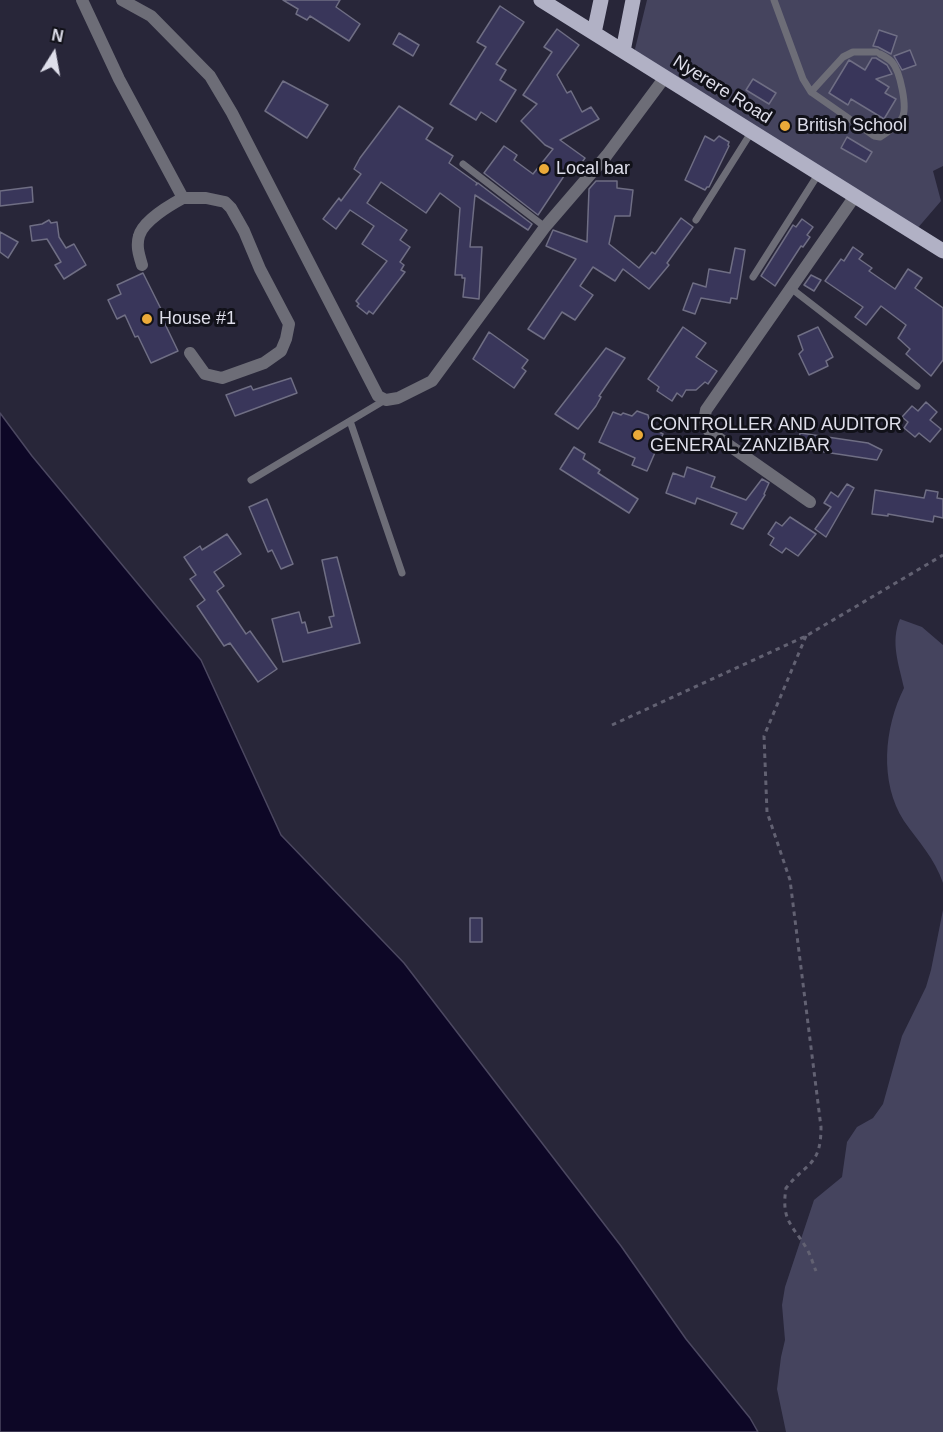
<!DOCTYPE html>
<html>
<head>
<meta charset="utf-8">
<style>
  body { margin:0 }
  #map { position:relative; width:943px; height:1432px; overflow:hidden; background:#282639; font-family:Helvetica,sans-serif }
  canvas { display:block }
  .north { position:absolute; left:24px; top:24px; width:60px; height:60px; -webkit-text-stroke:4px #111119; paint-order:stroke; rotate:11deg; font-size:16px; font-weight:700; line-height:24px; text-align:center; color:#dedeea }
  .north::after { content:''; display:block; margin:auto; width:21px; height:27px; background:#dedeea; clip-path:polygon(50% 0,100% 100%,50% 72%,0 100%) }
</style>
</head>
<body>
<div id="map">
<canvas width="943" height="1432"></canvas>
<div class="north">N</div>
</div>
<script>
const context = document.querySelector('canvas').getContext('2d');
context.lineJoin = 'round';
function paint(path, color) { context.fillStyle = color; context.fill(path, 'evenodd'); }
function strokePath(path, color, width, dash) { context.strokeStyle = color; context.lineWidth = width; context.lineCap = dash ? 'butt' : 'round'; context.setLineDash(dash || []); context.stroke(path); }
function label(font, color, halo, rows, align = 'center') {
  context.font = font + ' Helvetica,sans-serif'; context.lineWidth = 6; context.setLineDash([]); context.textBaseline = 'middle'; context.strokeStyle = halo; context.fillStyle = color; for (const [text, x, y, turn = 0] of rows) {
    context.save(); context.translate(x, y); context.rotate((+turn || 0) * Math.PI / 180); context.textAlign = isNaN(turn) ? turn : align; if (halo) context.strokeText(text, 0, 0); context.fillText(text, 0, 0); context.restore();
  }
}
const green = new Path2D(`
  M647,0H943V166L933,171L941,201L916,230L634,53Z
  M900,619L922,627L943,645V883C935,859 918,841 904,821C879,782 884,728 904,688C899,665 890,642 900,619Z
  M943,910V1432H786L777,1389L781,1357L785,1340L782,1305L785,1287L814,1200L842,1177L847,1142L857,1127L873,1118L883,1104L902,1036L926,987L931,970Z`);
const water = new Path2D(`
  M0,413L32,456L201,660L281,835L404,963L621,1246L686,1339L750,1418L758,1432H0Z`);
const building = new Path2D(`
  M283,0H340L336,7L360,24L349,41L310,16L307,20L296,14L298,9Z
  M500,6L524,22L496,64L506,70L500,80L516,90L496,122L481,112L476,120L450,104L486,47L477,42Z
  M557,29L579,45L557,75L567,93L571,91L582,112L591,107L599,119L560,140L585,158L578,168L572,164L538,215L484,173L504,146L517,155L514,160L533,174L553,149L545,145L521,121L537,104L523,95L552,52L544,47Z
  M879,30L897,36L891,54L878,47L873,46Z
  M399,33L419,45L413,56L393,44Z
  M910,50L916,65L902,70L894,56Z
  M872,58H876L887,65L892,74L876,79L889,87L885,93L896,99L884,119L851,99L848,105L829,93L849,60L865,70Z
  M753,79L776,93L769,104L746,90Z
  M283,81L328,105L307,138L265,111Z
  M399,106L433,128L426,139L453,156L449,163L477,183L476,185L478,183L532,224L528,230L475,195L470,247H482L479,299L463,297L465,278H462V275H455L460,208L440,193L426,213L381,182L367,203L407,230L400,240L410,247L400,262L404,265L401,270L405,272L373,314L369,311L367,314L357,306L359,304L356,301L387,261L362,244L374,226L350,210L336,229L323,219L339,198L341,201L361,174L354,169L360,158Z
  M705,136L714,141L719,136L729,142L728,145L729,146L709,187H707L705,190L685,180Z
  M847,137L872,152L866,162L841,148Z
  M596,181H617V188L633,190L630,216H615L609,244L639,268L652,252L655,254L681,218L693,227L667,263L669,265L649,289L623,269L615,281L593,267L580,286L593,295L575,320L562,312L544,339L528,329L576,259L546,246L553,230L587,242L589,189Z
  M32,187L33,202L0,206V191Z
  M802,219L813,227L807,235L810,237L803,247L801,246L775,286L761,276L793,225L796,227Z
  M49,220L51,223L57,222L59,237L66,248L74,244L86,265L64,279L55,265L61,262L47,239L32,241L30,226L42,224Z
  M0,232L18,242L8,258L0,252Z
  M853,247L863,254L859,259L872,268L869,271L895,289L908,269L922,278L915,288L943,308V360L931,376L906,354L910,349L898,338L906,325L881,306L866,325L855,317L863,307L825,281L841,259L844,261Z
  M735,248L745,250L737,299L731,298L730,303L701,298L695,314L683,310L693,283L706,287L709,269L730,273Z
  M143,273L168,323L165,324L178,351L151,363L138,336L135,337L125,315L117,319L108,300L121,294L117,285Z
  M811,275L821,280L814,291L804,285Z
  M683,327L706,343L696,357L717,371L708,384L705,382L696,390H686L682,397L677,393L672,401L657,391L659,387L648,379Z
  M818,327L833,357L826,361L828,366L809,375L799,354L803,350L798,336Z
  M489,332L528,360L522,368L526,371L514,388L473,359Z
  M606,348L625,358L599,396L601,397L596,406L578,429L555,414Z
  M291,378L297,393L235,416L226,395L251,386L253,390Z
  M926,402L937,412L930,420L941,429L930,442L919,433L915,437L904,428L908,422L902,417L912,406L918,411Z
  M637,411L648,415L651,428L663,434L647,471L632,465L635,458L599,442L613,412L621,415L623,413L632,416Z
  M800,433L868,443L882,450L877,460L798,448Z
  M574,447L585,454L583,459L600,470L598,473L638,499L629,513L560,469Z
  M687,467L715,477L711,487L746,500L762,479L769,483L764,494L765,495L743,529L731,524L737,513L697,498L695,504L666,493L673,473L684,477Z
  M847,484L854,488L826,537L815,529L831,507L824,503L831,492L838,497Z
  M875,490L924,498L926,490L938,492L937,498L943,499V518L934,516L933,522L888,514V516L872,514Z
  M267,499L293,564L281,569L272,550L268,552L249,507Z
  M790,517L816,534L798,556L786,548L782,553L770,545L774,538L768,534L776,522L782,526Z
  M227,534L241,554L214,572L224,586L217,591L246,634L250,631L277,669L258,682L230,643L224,646L197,606L205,600L190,579L196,575L184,557L200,546L202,550Z
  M337,557L360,643L283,662L272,619L299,612L302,623L305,622L308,633L332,627L329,617L334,616L322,560Z
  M470,918H482V942H470Z`);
const path = new Path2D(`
  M806,636L764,736L767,812L790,880L821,1127C821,1166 807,1162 786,1188C781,1221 792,1224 807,1249C811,1256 813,1264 816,1271
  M612,725L806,636L943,555`);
const lane = new Path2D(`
  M774,0L803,79L811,92
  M876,52H853L843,57L811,92L874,136L880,137C886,133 899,125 902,118C908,108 900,71 892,62C889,59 884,56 880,54
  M463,164L545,227
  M696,220L752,131
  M753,277L819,173
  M792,289L917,386
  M350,421L402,573
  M251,480L385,400`);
const street = new Path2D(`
  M82,0L119,79L183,198C170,205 143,221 139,236C136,246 139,255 142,265
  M122,0L151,16L210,76L232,113L378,396L386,400L398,398L432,381L545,227L607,155L665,77
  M183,198H206L225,202L231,208L244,231L260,269L289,324L286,339L281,351L264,363L222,378L205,374L190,353
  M810,502L710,432C704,425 704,419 706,410L855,196`);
const primary = new Path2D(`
  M541,0L943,251
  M594,33L601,0
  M623,51L633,0`);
const markers = [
  [785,126,6,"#ebaa39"],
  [544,169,6,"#ebaa39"],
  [147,319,6,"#ebaa39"],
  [638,435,6,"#ebaa39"]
];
const streetNames = [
  ["Nyerere Road",722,90,32]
];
const poiNames = [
  ["British School",797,126],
  ["Local bar",556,169],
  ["House #1",159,319],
  ["CONTROLLER AND AUDITOR",650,425],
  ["GENERAL ZANZIBAR",650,446]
];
paint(green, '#45445e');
paint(water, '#0d0726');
strokePath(water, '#4c4861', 1.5);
paint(building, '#39365a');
strokePath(building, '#6f6e84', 1.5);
strokePath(path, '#626172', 3, [4.5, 4.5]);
strokePath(lane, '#6d6d77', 7);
strokePath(street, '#6d6d77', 12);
strokePath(primary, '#b1b1c5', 15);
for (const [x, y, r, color] of markers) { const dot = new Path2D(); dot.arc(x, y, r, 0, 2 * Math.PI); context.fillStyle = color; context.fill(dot); strokePath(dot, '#111119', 2); }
label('18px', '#dedeea', '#111119', streetNames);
label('18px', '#dedeea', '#111119', poiNames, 'left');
</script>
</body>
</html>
